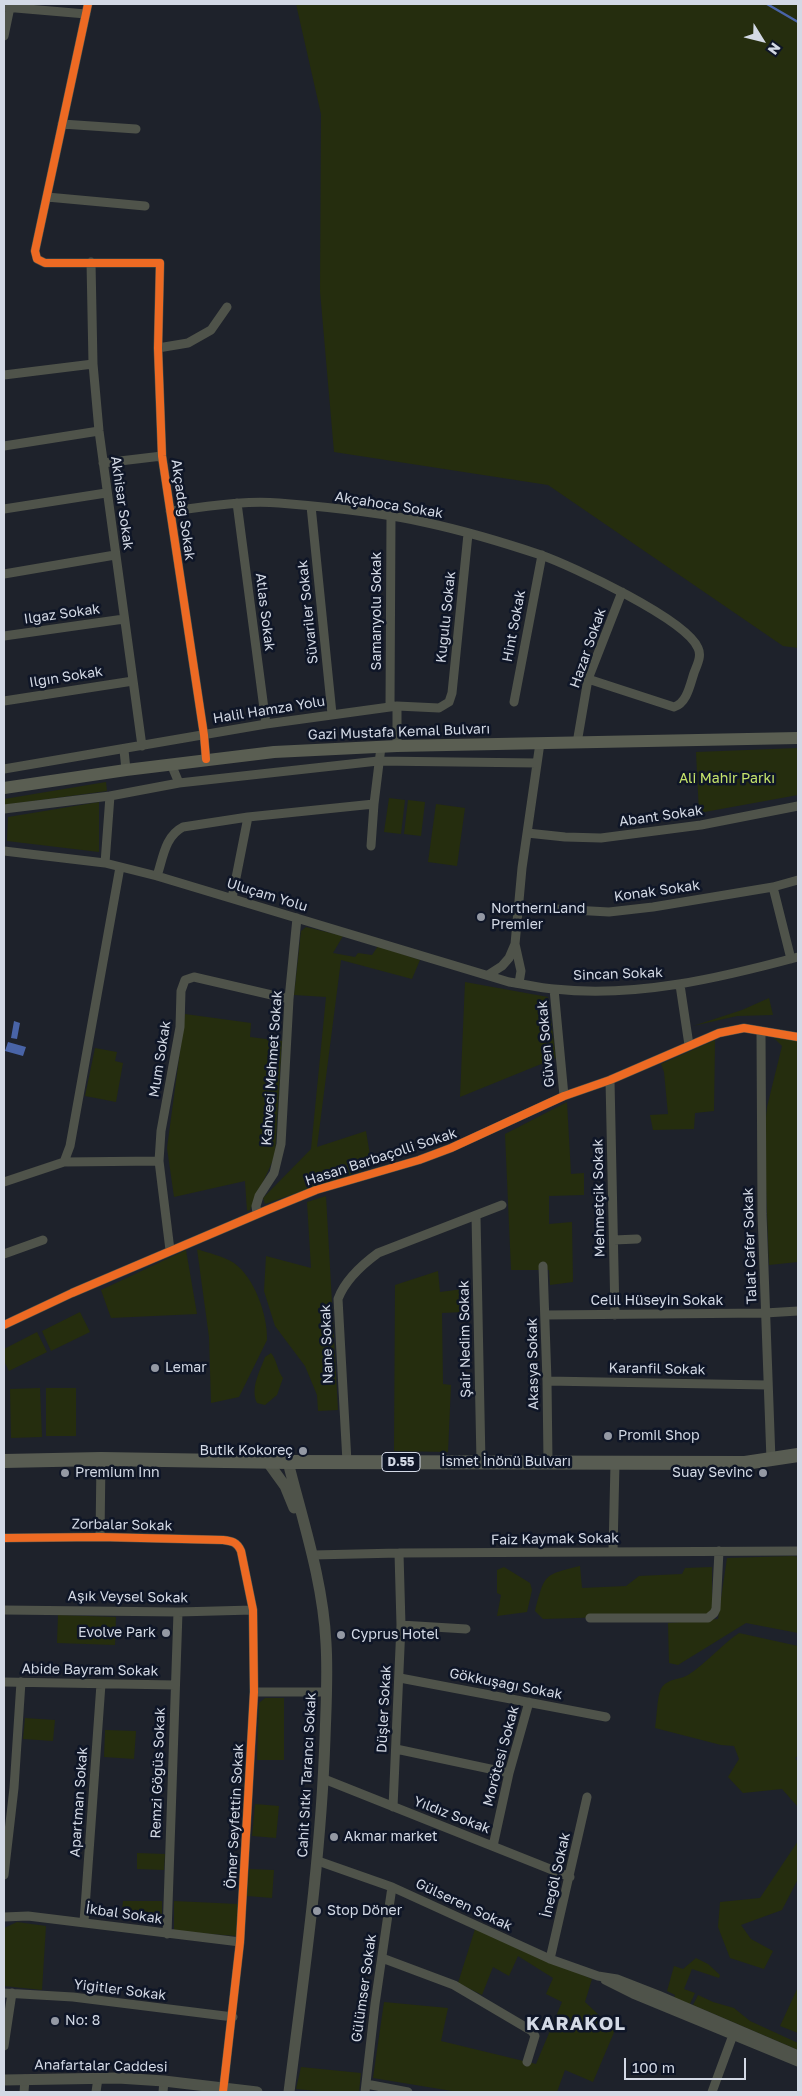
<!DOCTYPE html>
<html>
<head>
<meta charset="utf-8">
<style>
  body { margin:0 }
  #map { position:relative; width:802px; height:2096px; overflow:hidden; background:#1e222b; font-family:"Golos Text",sans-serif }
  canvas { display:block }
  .frame { position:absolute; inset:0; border:5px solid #d3d9e5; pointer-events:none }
  .north { position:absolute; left:737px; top:15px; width:50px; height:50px; -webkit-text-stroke:4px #0f1627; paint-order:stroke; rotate:126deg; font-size:14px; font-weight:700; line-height:20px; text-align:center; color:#d3d9e5 }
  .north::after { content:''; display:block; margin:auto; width:18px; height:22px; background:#d3d9e5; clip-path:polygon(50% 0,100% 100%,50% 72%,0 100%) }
  .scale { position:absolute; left:624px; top:2058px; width:122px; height:22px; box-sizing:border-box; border:2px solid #d3d9e5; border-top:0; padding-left:6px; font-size:15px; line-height:18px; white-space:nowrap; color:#d3d9e5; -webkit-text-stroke:4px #0f1627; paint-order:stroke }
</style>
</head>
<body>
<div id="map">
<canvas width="802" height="2096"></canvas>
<div class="frame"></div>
<div class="north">N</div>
<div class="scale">100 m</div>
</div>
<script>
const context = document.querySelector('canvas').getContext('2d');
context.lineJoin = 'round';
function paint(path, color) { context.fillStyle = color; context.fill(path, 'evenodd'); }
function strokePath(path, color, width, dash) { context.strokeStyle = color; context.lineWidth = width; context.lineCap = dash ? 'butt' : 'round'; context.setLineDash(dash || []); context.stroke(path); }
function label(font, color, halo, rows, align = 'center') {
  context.font = font + ' "Golos Text",sans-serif'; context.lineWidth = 5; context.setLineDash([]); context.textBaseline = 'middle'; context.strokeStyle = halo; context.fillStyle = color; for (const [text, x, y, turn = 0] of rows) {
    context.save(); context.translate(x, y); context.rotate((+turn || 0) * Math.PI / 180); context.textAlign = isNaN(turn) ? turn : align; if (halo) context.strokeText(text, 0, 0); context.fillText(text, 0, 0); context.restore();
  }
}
const green = new Path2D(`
  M296,4H798V648L783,646L548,485L334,452L320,291L321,114Z
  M798,748V795L699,813L696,752Z
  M106,782L107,791L4,805V799Z
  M389,798L405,800L401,834L384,832Z
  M408,800L425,802L421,836L404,834Z
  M99,802V852L7,841L8,817Z
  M436,804L465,808L457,866L428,862Z
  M306,927L343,936L333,953L355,957L358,953L372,955L378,946L420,960L412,979L341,960L317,1147L366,1131L372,1167L265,1204L263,1198L311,1149L326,997L294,995L301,931Z
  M465,982L548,997L556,1058L460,1097Z
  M769,998L773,1015L737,1016L693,1026L742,1010Z
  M185,1014L251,1023L250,1037L282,1041L275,1156L250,1210L247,1211L245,1181L174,1197L167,1148Z
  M774,1038L798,1041V1262L769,1265L764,1135L767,1107L782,1046Z
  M715,1040L714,1111L695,1113L694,1129L653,1130L650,1115L668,1114L664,1072L661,1064Z
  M95,1048L117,1052L115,1061L123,1063L116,1102L85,1096Z
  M567,1102L571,1174L584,1173V1195L549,1196V1224L572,1222L573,1282L550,1285L549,1270H511L505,1134Z
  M326,1196L338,1410L318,1411L317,1395L305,1366L275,1326L264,1291L266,1256L311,1268L307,1202Z
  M197,1249C208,1253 223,1256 234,1263C254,1277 268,1315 267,1340L239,1397L211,1403L209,1337Z
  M186,1250L197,1314L111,1318L101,1290Z
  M438,1271L440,1292L463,1289V1312L442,1313L443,1384L451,1385L448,1452L394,1451L395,1285Z
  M80,1312L90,1332L51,1351L42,1331Z
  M37,1332L47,1352L9,1371L4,1361V1349Z
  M271,1353C277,1360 277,1370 283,1378L277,1395L265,1405L257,1403C250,1388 260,1371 265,1357Z
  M40,1388L42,1437L11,1438L10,1389Z
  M46,1388H76V1436H46Z
  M793,1556L798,1557V1633L746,1623L678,1665L669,1663L668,1623L718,1619L727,1558Z
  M580,1566L582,1588L626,1586L639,1576L682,1574L685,1568L712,1567V1608L708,1614L543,1619L535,1611C545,1574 543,1575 580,1566Z
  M504,1567L530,1583L532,1590L527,1612L497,1616L501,1595L497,1593V1570Z
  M58,1615L116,1617L115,1645L57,1643Z
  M739,1633L798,1646V1756L795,1758L798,1762V1807L782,1789L743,1793L728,1777L739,1759L734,1746L721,1745L655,1728C657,1718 657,1696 661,1689C667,1678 680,1680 688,1675C707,1663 721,1645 739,1633Z
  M265,1698H284V1760H257L259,1703Z
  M25,1718L55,1720L53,1741L23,1739Z
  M105,1730L136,1731L134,1759L104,1757Z
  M255,1804L279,1806L276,1838L252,1836Z
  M798,1841V1879L782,1910L741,1925L751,1939L773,1951L764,1969L730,1958L718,1927L720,1902L760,1898Z
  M137,1853L165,1854L164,1870L137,1869Z
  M249,1869L274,1870L272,1898L247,1896Z
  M123,1901H162V1925L121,1919Z
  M174,1901L238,1904L236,1936L174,1931Z
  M17,1922L46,1926L42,1990L4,1986V1928Z
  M475,1929L592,1979L585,2002L615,2030L593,2082L565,2070L557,2092H458L373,2078L384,2002L448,2008L441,2041L536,2064L562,2002L546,1994L553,1978L518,1956L509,1976L493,1967L482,1995L458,1983Z
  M696,1958L708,1964L720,1975L719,1978L692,1969L684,1989L695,1993L690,2004L674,1998L675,1995L667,1991L674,1966L683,1969Z
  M798,1987V2033L780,2026Z
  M698,1995L713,2002L734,2008L750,2021L798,2043V2050L693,2005Z
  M301,2067L361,2073L359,2092H327L296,2089Z`);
const water = new Path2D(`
  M14,1021L20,1023L17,1039L11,1038Z
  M8,1042L26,1047L23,1056L5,1051Z`);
const stream = new Path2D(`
  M767,4L798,22`);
const minor = new Path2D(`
  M88,4L35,251L37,259L45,263H160L158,348L162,456L204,735L206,759
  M4,7L86,14
  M4,36L10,7
  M62,124L136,129
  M47,197L145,206
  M91,262L93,364L99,431L142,746
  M158,348L188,343L211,330L227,307
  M4,375L93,364
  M4,446L99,431
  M103,463L162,456
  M237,503L266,724
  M311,506L332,714
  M4,509L106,493
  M170,511C206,507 242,500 279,503C328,507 380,512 428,523C465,531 505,543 541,555C572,566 686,619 698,648C702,656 697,665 694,673C690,685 687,703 674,707L588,679
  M4,574L115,555
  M4,636L124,619
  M4,701L133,681
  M514,702L542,555
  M390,706L391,517
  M577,743L588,679L622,592
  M397,746V706
  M124,750L126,770
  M171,764L179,783L378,761L537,763
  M4,769L266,724L397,706L439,708L449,702L452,693L468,534
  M4,809L110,796
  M527,833L565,837L601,838L701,825L798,806
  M371,846L374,804L381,747
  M4,851L105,863L157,876L509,982C524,984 539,988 554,989C636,998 720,978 798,957
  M105,863L110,796L179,783
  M157,876C163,858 165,836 183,827L248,817L374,804
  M773,887L791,959
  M232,898L248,817
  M519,907L609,912L653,907L773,887L798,880
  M515,944L521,971L519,983
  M488,975L502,966L509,958L515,944L522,868L540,743
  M680,985L689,1045
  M554,989L564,1096
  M761,1031L762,1214L771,1460
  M610,1080L615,1315
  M64,1162L159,1161
  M4,1182L64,1162L70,1146L120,867
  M257,1213L256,1206L259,1196L274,1173L281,1144L289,999L297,918
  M476,1216L481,1462
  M614,1240L637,1239
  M170,1250L159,1161L161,1131L180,1027L181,991L185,980L194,977L289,999
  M4,1254L43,1240
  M543,1266L547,1381L548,1462
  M546,1315L765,1313L798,1311
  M4,1325L72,1293L267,1210L316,1190L419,1160L451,1148L564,1096L610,1080L719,1033L744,1028L798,1037
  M547,1381L767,1385
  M347,1462L338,1299C345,1280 363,1264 378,1253L502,1205
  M100,1537L101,1459
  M4,1538L100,1537L223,1540C232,1541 237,1542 241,1551L253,1610L254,1692L240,1942L223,2092
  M613,1551L615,1463
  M313,1555L399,1553L798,1551
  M4,1610L178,1612L253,1610
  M590,1618H708L714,1613L716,1609L719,1551
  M401,1625L466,1629
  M400,1678L606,1717
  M4,1682L175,1685
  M254,1692H326
  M396,1749L509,1773
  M324,1779L570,1877
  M393,1807L401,1625L399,1553
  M493,1846L509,1773L529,1702
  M318,1861L392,1887L550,1959L598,1976L617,1979L658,1995L798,2055
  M4,1875L14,1788L21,1682
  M4,1917L28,1916L240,1942
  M84,1922L101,1684
  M167,1934L178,1612
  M382,1958L454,1985L532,2031L535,2036L527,2062
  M550,1959L587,1797
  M605,1980L633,1994L798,2062
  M4,1993L73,1997L233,2017
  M4,2046L12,1993
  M366,2084L408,2092
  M24,2092L25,2079
  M96,2092L98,2078
  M163,2092L164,2081
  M365,2092L375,2004L392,1887
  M712,2092L733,2035`);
const tertiary = new Path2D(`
  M267,1461L285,1486L294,1508
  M288,1462C303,1522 323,1581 326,1643C328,1675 326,1707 325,1738C321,1857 304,1974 289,2092
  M4,2080L118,2078L164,2081L257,2092`);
const secondary = new Path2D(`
  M4,788L126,770L274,752L397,746L798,738`);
const primary = new Path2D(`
  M4,1461L101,1459L288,1462L745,1463L798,1455`);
const cycleway = new Path2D(`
  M88,4L35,251L37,259L45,263H160L158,348L162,456L204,735L206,759
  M4,1325L72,1293L267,1210L316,1190L419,1160L451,1148L564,1096L610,1080L719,1033L744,1028L798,1037
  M4,1538L100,1537L223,1540C232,1541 237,1542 241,1551L253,1610L254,1692L240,1942L223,2092`);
const markers = [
  [481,917,5,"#9499a4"],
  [155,1368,5,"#9499a4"],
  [608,1436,5,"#9499a4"],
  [303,1451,5,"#9499a4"],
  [65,1473,5,"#9499a4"],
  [763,1473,5,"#9499a4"],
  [166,1633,5,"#9499a4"],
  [341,1635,5,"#9499a4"],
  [334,1837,5,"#9499a4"],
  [317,1911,5,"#9499a4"],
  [55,2021,5,"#9499a4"]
];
const shields = [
  [401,1462,38]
];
const shieldNames = [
  ["D.55",401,1462]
];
const streetNames = [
  ["Akhisar Sokak",122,503,82],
  ["Akçahoca Sokak",389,505,9],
  ["Akçadağ Sokak",183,510,82],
  ["Samanyolu Sokak",377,611,-90],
  ["Atlas Sokak",265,612,83],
  ["Süvariler Sokak",308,612,-96],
  ["Ilgaz Sokak",62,614,-8],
  ["Kuğulu Sokak",446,617,-84],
  ["Hint Sokak",514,626,-79],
  ["Hazar Sokak",588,648,-71],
  ["Ilgın Sokak",66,677,-9],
  ["Halil Hamza Yolu",269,710,-9],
  ["Gazi Mustafa Kemal Bulvarı",399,732,-2],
  ["Abant Sokak",661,816,-8],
  ["Konak Sokak",657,891,-8],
  ["Uluçam Yolu",267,895,17],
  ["Sincan Sokak",618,974,-2],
  ["Güven Sokak",546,1044,-95],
  ["Mum Sokak",160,1059,-81],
  ["Kahveci Mehmet Sokak",272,1068,-86],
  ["Hasan Barbaçolli Sokak",381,1157,-18],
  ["Mehmetçik Sokak",599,1198,-91],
  ["Talat Cafer Sokak",750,1246,-92],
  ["Celil Hüseyin Sokak",657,1301],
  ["Şair Nedim Sokak",465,1339,-91],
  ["Nane Sokak",327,1344,-92],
  ["Akasya Sokak",533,1364,-91],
  ["Karanfil Sokak",657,1369,1],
  ["İsmet İnönü Bulvarı",506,1462],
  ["Zorbalar Sokak",122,1525,1],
  ["Faiz Kaymak Sokak",555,1539,-1],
  ["Aşık Veysel Sokak",128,1597,1],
  ["Abide Bayram Sokak",90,1670,1],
  ["Gökkuşağı Sokak",506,1684,11],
  ["Düşler Sokak",384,1709,-87],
  ["Morötesi Sokak",501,1756,-75],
  ["Remzi Göğüs Sokak",158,1773,-88],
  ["Cahit Sıtkı Tarancı Sokak",307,1775,-87],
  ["Apartman Sokak",79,1802,-86],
  ["Yıldız Sokak",452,1815,21],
  ["Ömer Seyfettin Sokak",235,1816,-87],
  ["İnegöl Sokak",556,1875,-77],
  ["Gülseren Sokak",464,1905,25],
  ["İkbal Sokak",124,1914,8],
  ["Gülümser Sokak",364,1988,-82],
  ["Yiğitler Sokak",120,1990,7],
  ["Anafartalar Caddesi",101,2066,1]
];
const parkNames = [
  ["Ali Mahir Parkı",727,779]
];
const poiNames = [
  ["NorthernLand",491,909],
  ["Premier",491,925],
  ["Lemar",165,1368],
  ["Promil Shop",618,1436],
  ["Butik Kokoreç",293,1451,"right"],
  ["Premium Inn",75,1473],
  ["Suay Sevinc",753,1473,"right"],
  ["Evolve Park",156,1633,"right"],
  ["Cyprus Hotel",351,1635],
  ["Akmar market",344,1837],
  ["Stop Döner",327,1911],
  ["No: 8",65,2021]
];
const districtNames = [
  ["KARAKOL",576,2024]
];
paint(green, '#252d0e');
paint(water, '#4964a7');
strokePath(stream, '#4964a7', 2.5);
strokePath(minor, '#4f534a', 9);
strokePath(tertiary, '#4f534a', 11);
strokePath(secondary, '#5a5e52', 12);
strokePath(primary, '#585c52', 14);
strokePath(cycleway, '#ed6a23', 8);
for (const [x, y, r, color] of markers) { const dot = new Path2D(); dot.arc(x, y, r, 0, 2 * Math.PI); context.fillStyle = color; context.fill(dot); strokePath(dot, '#0f1627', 2); }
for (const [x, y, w] of shields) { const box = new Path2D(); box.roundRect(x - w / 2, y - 9.5, w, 19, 4); context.fillStyle = '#0f1627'; context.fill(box); strokePath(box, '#d3d9e5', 1); }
label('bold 12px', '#d3d9e5', null, shieldNames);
label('14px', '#d3d9e5', '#0f1627', streetNames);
label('14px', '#c5e36b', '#0f1627', parkNames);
label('14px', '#d3d9e5', '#0f1627', poiNames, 'left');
context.letterSpacing = '1px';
label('bold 19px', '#d3d9e5', '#0f1627', districtNames);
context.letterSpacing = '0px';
</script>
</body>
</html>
